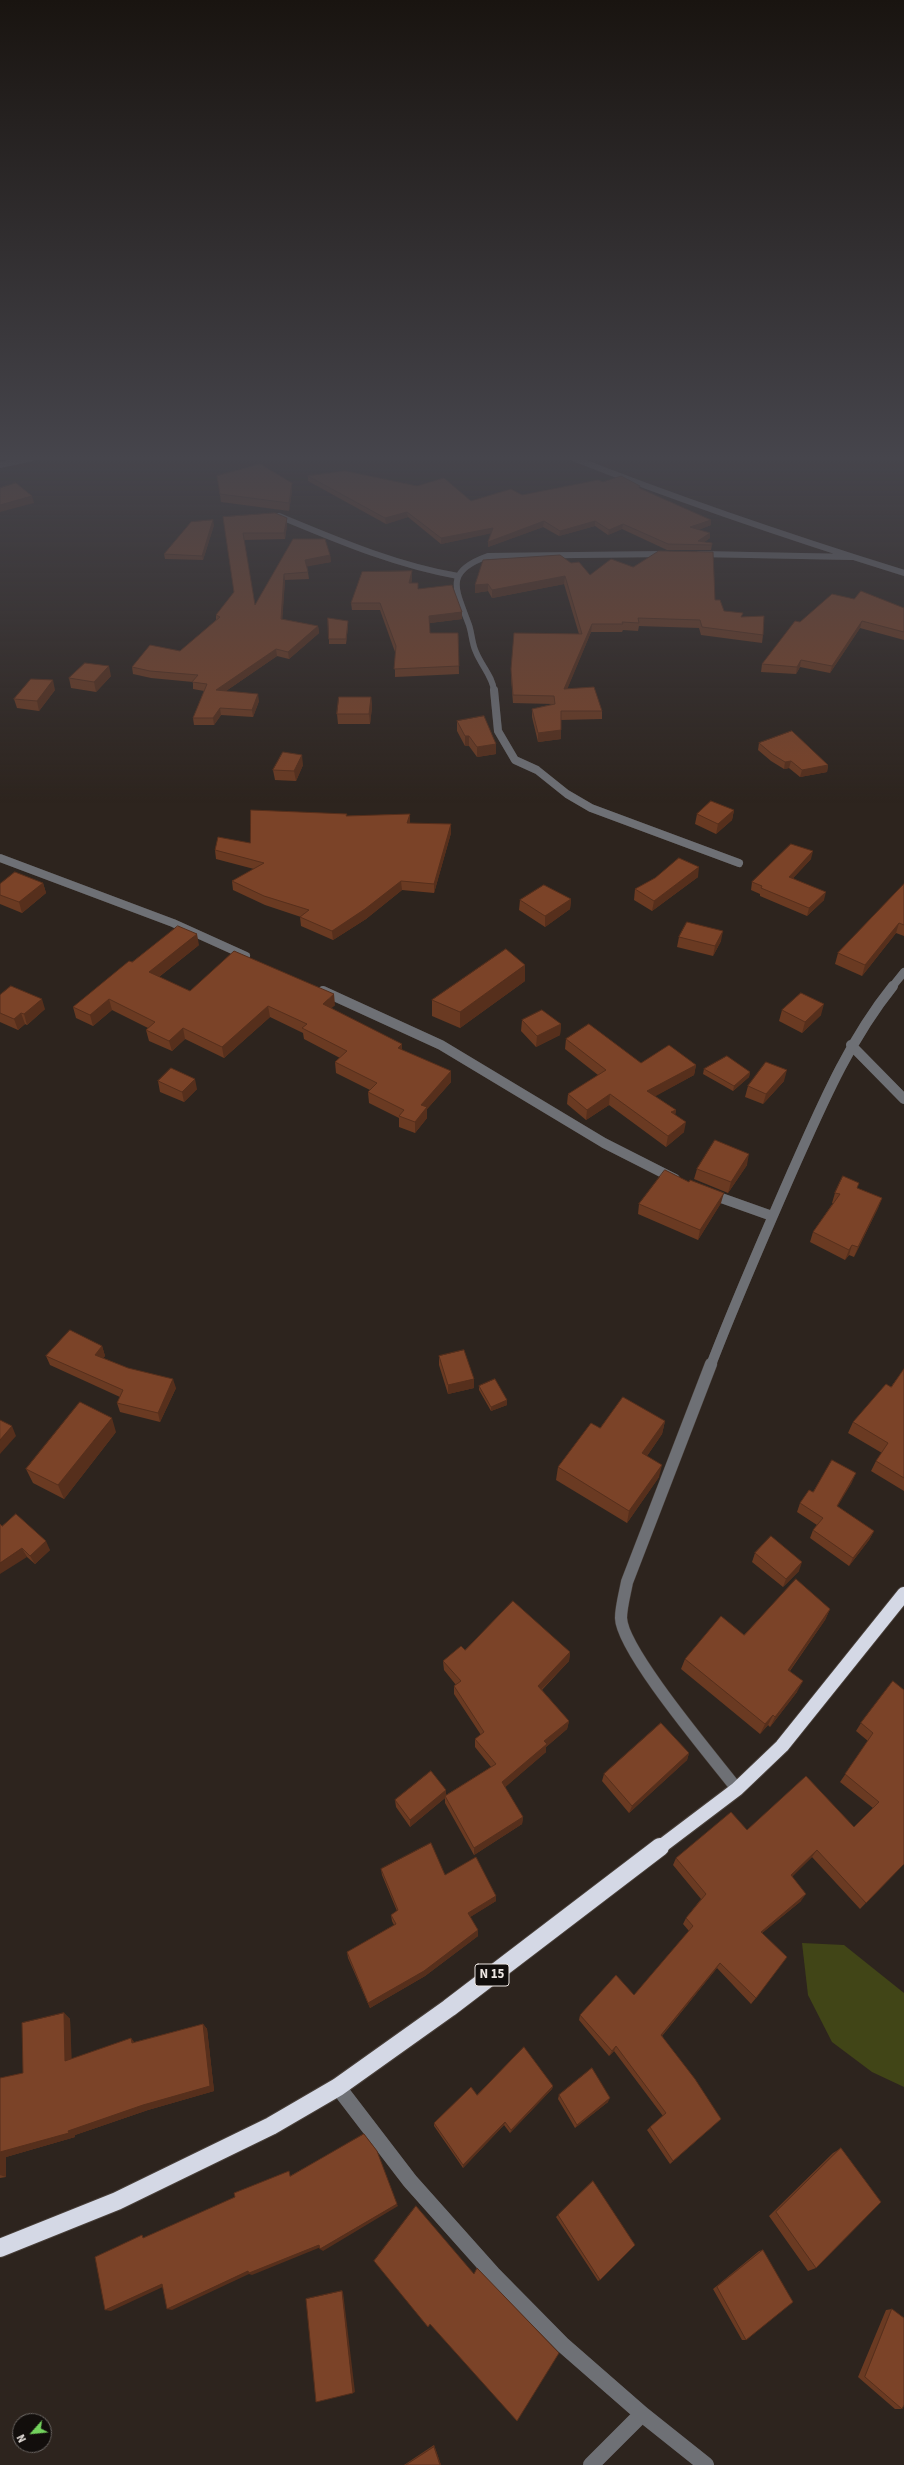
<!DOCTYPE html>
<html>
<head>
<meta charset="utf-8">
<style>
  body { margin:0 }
  #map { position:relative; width:904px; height:2465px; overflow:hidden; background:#2d241e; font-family:"Source Sans 3",sans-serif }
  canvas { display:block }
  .north { position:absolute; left:12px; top:2413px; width:40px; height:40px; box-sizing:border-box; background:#120e0c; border:1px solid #696461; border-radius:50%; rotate:243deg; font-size:11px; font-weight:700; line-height:16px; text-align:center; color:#ece5e1 }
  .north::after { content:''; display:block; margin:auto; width:14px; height:18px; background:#73d25d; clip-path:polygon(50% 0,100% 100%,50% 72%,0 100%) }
</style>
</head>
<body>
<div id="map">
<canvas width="904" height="2465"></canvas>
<div class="north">N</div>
</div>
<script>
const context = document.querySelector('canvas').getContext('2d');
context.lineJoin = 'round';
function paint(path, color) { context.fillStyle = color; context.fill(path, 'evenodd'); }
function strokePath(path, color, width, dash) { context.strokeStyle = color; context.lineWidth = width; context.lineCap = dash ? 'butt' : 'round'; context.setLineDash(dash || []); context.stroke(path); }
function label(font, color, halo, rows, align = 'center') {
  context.font = font + ' "Source Sans 3",sans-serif'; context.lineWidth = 3; context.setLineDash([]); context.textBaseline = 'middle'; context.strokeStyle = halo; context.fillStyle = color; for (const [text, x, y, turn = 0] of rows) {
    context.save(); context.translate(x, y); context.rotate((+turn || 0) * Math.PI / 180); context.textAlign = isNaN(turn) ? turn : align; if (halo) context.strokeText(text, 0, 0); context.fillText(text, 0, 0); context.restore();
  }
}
const green = new Path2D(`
  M802,1943L844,1945L904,1993V2087L872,2072L832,2042L808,1995Z`);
const minorFar4 = new Path2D(`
  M573,458C682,501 792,538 904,573
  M0,465L32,458
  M279,516C337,540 395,565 458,576
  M699,554L852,557
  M494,691C493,677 481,665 476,652C472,644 472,634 469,625C456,589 443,572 488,556L667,554`);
const minorFar3 = new Path2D(`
  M494,690L498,731L515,760L537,770L567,794L591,808L739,863
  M0,858L173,923L246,956
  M892,987L904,972`);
const minorFar2 = new Path2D(`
  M323,991L441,1045L604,1143L675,1179
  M851,1045L904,1099
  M710,1194L772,1216
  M711,1365C736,1300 764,1236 792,1172C821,1107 848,1042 893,986`);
const minorFar1 = new Path2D(`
  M711,1364L627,1582C625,1593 621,1607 621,1618C622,1651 714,1759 737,1789`);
const minor = new Path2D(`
  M338,2087L410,2181L493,2274L563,2345L642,2414L706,2465
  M591,2465L642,2414`);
const highwayFar1 = new Path2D(`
  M659,1848L737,1789L782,1746L904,1594`);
const highway = new Path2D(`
  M0,2248L117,2201L271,2126L338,2087L449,2008L660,1847`);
const wall = new Path2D(`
  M217,476L292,491L289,511L221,502Z
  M308,476L471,501L522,495L603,482L640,488L711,525L698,530L710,538L704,542L712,545L711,550H667L622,529L608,535L595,526L559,536L543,527L488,547V542L491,533L441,544L408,517L386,524L308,481Z
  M223,517L287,518V524L285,539L244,540L255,605L293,539L330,555L331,562L307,566L308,572L309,579L285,580L282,619L318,626L319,633L289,659L277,656L226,691L259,701L253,717L221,715L214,725H194L193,718L204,691L193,689V682L151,678L133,674L132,667L180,651L216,620V615L234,592Z
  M214,525L203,560L165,559L164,554Z
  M571,563L590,575L715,600L724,611L742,617L763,635L762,643L701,635L699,628L639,626L638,631L623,630L622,632H591L567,689L602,711V719L561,720V739L538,742L532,717V709L553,704L513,703L511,677V669L579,634L564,584L492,598L488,591L475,593V585Z
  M412,571V579L411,583L418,589L462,619L430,623V633H458L459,674L395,677V652L380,610H352L351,603Z
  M854,599L904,608V640L860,628L830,673L800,667L796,674L761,672L762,664L800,622Z
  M348,621V626L346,644H329V639Z
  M111,676L96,692L71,688L69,678Z
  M55,690L39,711L17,708L14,699Z
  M371,697L372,707L370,724H338L337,714Z
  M457,721L496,744V754L477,757L469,746H465L457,731Z
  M759,743L828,765L827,772L800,777L789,768L784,769L771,761L758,750Z
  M303,765L296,781L275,780L273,770Z
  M734,810L732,820L716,834L695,824L697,814Z
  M410,814V823L451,833L434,893L402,890L366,919L333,940L301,926L300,917H301L265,905L233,890L232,881L254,869L216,859L215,850L250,843L347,816Z
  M811,859L793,878L824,900L807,916L760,896V894L751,890L752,882Z
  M698,877L652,911L634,900L635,889L655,878Z
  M43,883L46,893L22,913L0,904V884Z
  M904,884V936L896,933L862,976L835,964L838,953Z
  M571,899L570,909L545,927L519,910L520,900Z
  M679,937L721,941L713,956L677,947Z
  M199,945L159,977L190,991L335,1005L331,1008L402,1050L451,1071V1082L427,1109V1118L415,1133L399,1127V1118L369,1103L368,1092L370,1090L336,1073L335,1062L340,1058L304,1039L303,1033L270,1017L224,1058L185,1039L172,1051L149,1041L146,1030L148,1028L112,1010L93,1026L76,1018L73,1007L132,962Z
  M525,981L460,1028L432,1016V1000Z
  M0,995L45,1009L27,1025L25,1024L18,1030L0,1022Z
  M782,1010L821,1015L802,1033L779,1021Z
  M522,1020L561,1024L560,1035L536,1047L521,1031Z
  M566,1039L641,1063L696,1065L694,1075L655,1096L676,1110L675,1115L684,1132L666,1147L609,1105L586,1120L567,1104L568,1094L598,1075L565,1049Z
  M704,1069L750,1072L749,1077L733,1091L703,1074Z
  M158,1081L197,1089L184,1102L160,1092Z
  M784,1081L763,1104L745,1097L748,1086Z
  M747,1165L728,1193L694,1179L697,1169Z
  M857,1188L882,1198L878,1208L854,1257L849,1255L845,1260L810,1242L813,1232L833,1203H832L835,1193Z
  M721,1203L698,1240L638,1214L639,1204Z
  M102,1346L105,1356L103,1358L176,1388L160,1422L120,1412L117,1403L120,1397L50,1365L46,1356Z
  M439,1356L474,1388L448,1394L439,1365Z
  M904,1369V1491L871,1471L876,1461L882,1453L848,1433L853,1422L891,1387Z
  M479,1386L507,1400V1405L491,1411L479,1390Z
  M665,1421L662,1434L647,1456L659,1477L627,1523L556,1480L558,1467L600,1428Z
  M116,1432L64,1499L33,1483L26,1469Z
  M852,1482L837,1506L874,1531L869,1540L849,1566L810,1538L813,1530L817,1525L797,1512L800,1503L813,1492Z
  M2,1526L50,1550L35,1564L27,1557Z
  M755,1553L799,1571L783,1587L752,1562Z
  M830,1609L825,1620L790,1671L797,1692L770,1727L768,1725L760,1734L681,1669L685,1659L744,1635Z
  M465,1650L570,1652L569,1661L542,1690L569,1721L567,1729L546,1747V1752L505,1787L523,1817L522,1824L474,1855L445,1803V1798L410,1827L396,1807L395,1800L446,1790V1795L491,1767L475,1747V1739L481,1735L454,1694V1686L456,1685L444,1670L443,1661Z
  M893,1681L904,1864L860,1909L812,1857L792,1876L801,1901L762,1933L756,1998L751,2004L717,1968L662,2036L721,2119L670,2164L647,2130L650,2127L663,2116L614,2051L609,2056L579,2020L580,2015L634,1995L689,1931L683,1924L686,1918L701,1899L673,1865L676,1858L747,1830L854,1827L873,1808L840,1782L868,1741L856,1731L861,1723Z
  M689,1753L687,1760L629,1813L602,1781L604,1774Z
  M381,1869L445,1875L496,1901L470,1917L478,1930V1936L425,1976L370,2008L348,1958L347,1952L394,1925L392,1921L391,1915L397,1911L382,1875Z
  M64,2013L70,2019L71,2059L135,2042L203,2024L207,2029L214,2091L148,2110L75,2135V2137L6,2157V2177L0,2178V2078L23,2073Z
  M553,2086L552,2089L510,2133L504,2125L463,2168L434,2126V2123L477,2095Z
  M559,2095L608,2102L575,2128L558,2099Z
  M841,2148L816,2268L808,2271L769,2216L833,2153Z
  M558,2215L600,2280L598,2281L556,2217Z
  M763,2250L746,2340H742L713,2289L759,2251Z
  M892,2309L902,2409H895L858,2377L886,2310Z
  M434,2445L441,2465H404Z`);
const shadedWall = new Path2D(`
  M292,483V491L289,511V503Z
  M32,496L34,503L0,512V505Z
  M407,512L408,517L386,524L385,518Z
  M287,518V524L285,539L284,533Z
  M213,520L214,525L203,560L202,556Z
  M711,520V525L690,533V527Z
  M544,521L543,527L488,547V542Z
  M595,521V526L559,536L560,531Z
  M623,524L622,529L608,535L609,530Z
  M493,528V533L441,544V538Z
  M710,533V538L700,545L698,541Z
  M330,555L331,562L305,567V560Z
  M412,571V579L410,591L409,583Z
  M284,574L285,580L282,625L281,619Z
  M565,576L564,584L492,598V590Z
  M488,584V591L475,593V585Z
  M462,612V619L429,623V616Z
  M348,621V626L346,644V639Z
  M862,621L860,628L830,673L832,666Z
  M592,624L591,632L564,697V689Z
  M318,626L319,633L289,659L288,652Z
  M276,649L277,656L217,697L216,690Z
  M801,660L800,667L796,674L797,667Z
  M109,666L111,676L96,692L94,682Z
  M53,680L55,690L39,711L37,701Z
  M258,694L259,701L253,717L252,710Z
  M371,697L372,707L370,724L369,714Z
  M220,708L221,715L214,725L213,718Z
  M561,730V739L538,742V733Z
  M465,736H469V746H465Z
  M496,744V754L477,757V747Z
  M302,755L303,765L296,781L294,771Z
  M791,761L789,768L784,769L785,762Z
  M828,765L827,772L800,777L802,770Z
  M734,810L732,820L716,834L718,824Z
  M410,814V823H407Z
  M451,824V833L434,893V884Z
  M813,851L811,859L787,885L789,877Z
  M699,867L698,877L652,911L654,901Z
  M401,881L402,890L366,919L333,940L332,931Z
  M43,883L46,893L22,913L19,902Z
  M826,892L824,900L807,916L809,908Z
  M571,899L570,909L545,927V916Z
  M899,923L896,933L862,976L865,965Z
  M723,931L721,941L713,956L715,946Z
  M197,934L199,945L151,983L149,972Z
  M525,965V981L460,1028V1012Z
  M334,994L335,1005L324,1015L323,1004Z
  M42,999L45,1009L27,1025L24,1014Z
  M109,999L112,1010L93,1026L90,1015Z
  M824,1004L821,1015L802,1033L805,1022Z
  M268,1006L270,1017L224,1058L222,1047Z
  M21,1013L25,1024L18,1030L14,1019Z
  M561,1024L560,1035L536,1047L537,1036Z
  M183,1028L185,1039L172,1051L169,1041Z
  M402,1044V1054L398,1048Z
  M696,1065L694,1075L645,1102L647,1091Z
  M787,1070L784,1081L763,1104L766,1094Z
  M451,1071V1082L427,1109V1118L415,1133V1122L421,1105Z
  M750,1072L749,1077L733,1091L734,1086Z
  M195,1079L197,1089L184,1102L182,1092Z
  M610,1094L609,1105L586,1120L587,1110Z
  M676,1110L674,1120L671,1112Z
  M686,1122L684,1132L666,1147L668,1136Z
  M749,1154L747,1165L728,1193L731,1182Z
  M724,1193L721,1203L698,1240L700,1230Z
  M882,1198L878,1208L854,1257L858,1247Z
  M852,1245L849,1255L845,1260L849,1250Z
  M102,1346L105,1356L98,1364L95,1355Z
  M173,1379L176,1388L160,1422L158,1413Z
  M474,1379V1388L448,1394V1385Z
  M507,1400V1405L491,1411V1407Z
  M112,1418L116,1432L64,1499L58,1485Z
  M665,1421L662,1434L640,1466L642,1453Z
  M12,1426L16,1436L0,1454V1440Z
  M662,1465L659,1477L627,1523L629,1511Z
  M856,1473L852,1482L833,1514L837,1506Z
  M874,1531L869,1540L849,1566L853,1558Z
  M46,1541L50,1550L35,1564L30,1556Z
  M22,1548L27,1557L0,1574V1563Z
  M802,1562L799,1571L783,1587L786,1579Z
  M830,1609L825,1620L783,1680L788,1670Z
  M570,1652L569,1661L537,1694L538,1686Z
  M803,1681L797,1692L770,1727L775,1717Z
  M773,1715L768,1725L760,1734L765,1724Z
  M569,1721L567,1729L546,1747V1752L502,1790V1782L544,1741Z
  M689,1753L687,1760L629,1813L632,1806Z
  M446,1790V1797L445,1796V1798L410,1827V1820Z
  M523,1817L522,1824L474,1855V1848Z
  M817,1850L812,1857L787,1882L791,1875Z
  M806,1894L801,1901L756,1938L761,1932Z
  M496,1896V1901L467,1919L468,1913Z
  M478,1930V1936L425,1976L370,2008L368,2003Z
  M720,1963L717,1968L658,2040L661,2035Z
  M64,2013L70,2019L72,2066L65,2061Z
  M203,2024L207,2029L214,2091L148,2110L75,2135V2137L6,2157V2177L0,2175V2152L68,2131Z
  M131,2038L136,2044L132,2043Z
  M616,2046L614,2051L609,2056L612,2051Z
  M553,2086L552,2089L510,2133L511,2130Z
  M610,2098L608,2102L575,2128L577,2125Z
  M505,2122L504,2125L463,2168V2165Z
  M397,2204L398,2206L323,2251L320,2249Z
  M319,2245L321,2247L252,2275L249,2274L172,2310L167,2309L248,2271Z
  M162,2284L167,2285L111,2311L105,2310Z
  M342,2291L343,2292L355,2392L353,2393Z
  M434,2445L441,2465H440L434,2447Z`);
const building = new Path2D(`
  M260,464L292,483L289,503L220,494L217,476Z
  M345,471L417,486L444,478L471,501L511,489L522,495L598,480L603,482L621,476L640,486L639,488L711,520L690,527L710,533L698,541L712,543V545L668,544L623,524L609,530L595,521L560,531L544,521L488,542L493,528L441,538L407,512L385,518L308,476Z
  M16,483L32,496L0,505V488Z
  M275,513L287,518L284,533H243L255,605L293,539H325L330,555L305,560L308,572L284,574L281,619L318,626L288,652L276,649L216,690L258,694L252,710L220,708L213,718H193L207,684L192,682L198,675L150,671L132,667L150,645L180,651L220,617L216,615L234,592L223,517Z
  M213,520L202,556L164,554L191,522Z
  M659,551L713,552L715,600H720L724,611L743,613L741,617L764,616L763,635L702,627L700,620L638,618L639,623L622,622L623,624H592L564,689L594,687L602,711H561V730L538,733L532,709L555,704L554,696L513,695L511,669L514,633L582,634L565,576L492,590L488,584L475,585L483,560L560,555L571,563L579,562L590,575L611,559L633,567Z
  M412,571L409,583H418V589L452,585L462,612L429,616L430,633H458L459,666L394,669L396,646L380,603H351L362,572Z
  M861,591L904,608V632L862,621L832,666L801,660L797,667L762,664L795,621L800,622L832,594L854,599Z
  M328,618L348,621L346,639H329Z
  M85,663L109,666L94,682L69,678Z
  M31,679L53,680L37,701L14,699Z
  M339,697H371L369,714H337Z
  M484,716L496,744L477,747L469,736H465L457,721Z
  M792,731L828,765L802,770L791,761L785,762L772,754L759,743Z
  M283,752L302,755L294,771L273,770Z
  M711,801L734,810L718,824L697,814Z
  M251,810L347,814L346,816L410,814L407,823L451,824L434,884L401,881L365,909L332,931L300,917L309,910L264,896L232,881L264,863L215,850L218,837L250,843Z
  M791,844L813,851L789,877L826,892L809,908L761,888L762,886L752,882Z
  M679,858L699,867L654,901L635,889L655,878Z
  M15,872L43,883L19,902L0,895V884Z
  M904,884V925L899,923L865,965L838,953Z
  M544,885L571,899L545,916L520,900Z
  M687,922L723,931L715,946L679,937Z
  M178,926L197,934L149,972L190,991L234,951L334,994L323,1004L402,1044L398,1048L451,1071L421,1105L427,1107L415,1122L399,1116L404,1110L368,1092L377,1083L335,1062L347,1051L302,1028L307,1024L268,1006L222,1047L183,1028L169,1041L146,1030L155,1022L109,999L90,1015L73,1007L129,961L132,962Z
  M506,949L525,965L460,1012L432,1000Z
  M11,986L42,999L24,1014L21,1013L14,1019L0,1013V995Z
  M801,993L824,1004L805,1022L782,1010Z
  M542,1010L561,1024L537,1036L522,1020Z
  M589,1024L641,1063L669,1045L696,1065L647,1091L676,1110L671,1112L686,1122L668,1136L610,1094L587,1110L568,1094L606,1070L566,1039Z
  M727,1056L750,1072L734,1086L704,1069Z
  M766,1062L787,1070L766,1094L748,1086Z
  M171,1068L195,1079L182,1092L158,1081Z
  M715,1140L749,1154L731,1182L697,1169Z
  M665,1170L689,1182L690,1180L724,1193L700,1230L639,1204Z
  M843,1176L859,1183L857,1188L882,1198L858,1247L852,1245L849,1250L813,1232L840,1194L835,1193Z
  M70,1330L102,1346L95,1355L128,1368L173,1379L158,1413L117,1403L123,1390L46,1356Z
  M464,1350L474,1379L448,1385L439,1356Z
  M904,1369V1478L876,1461L888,1443L853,1422L886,1384L891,1387Z
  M495,1379L507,1400L491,1407L479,1386Z
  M623,1397L665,1421L642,1453L662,1465L629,1511L558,1467L591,1423L600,1428Z
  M80,1402L112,1418L58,1485L26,1469Z
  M0,1420L12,1426L0,1440Z
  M832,1460L856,1473L837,1506L874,1531L853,1558L813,1530L823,1518L800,1503L809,1490L813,1492Z
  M16,1514L46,1541L30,1556L22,1548L0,1563V1524L2,1526Z
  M771,1536L802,1562L786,1579L755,1553Z
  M796,1579L830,1609L788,1670L803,1681L775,1717L773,1715L765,1724L685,1659L721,1616L744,1635Z
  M513,1601L570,1652L538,1686L569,1721L544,1741L547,1744L502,1782L523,1817L474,1848L445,1796L496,1764L475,1739L484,1732L454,1686L461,1681L443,1661L461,1646L465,1650Z
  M893,1681L904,1690V1864L866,1903L817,1850L791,1875L806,1894L761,1932L787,1957L756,1998L720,1963L661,2035L695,2079L721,2119L673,2161L650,2127L666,2113L616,2046L612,2051L580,2015L616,1975L634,1995L693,1926L686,1918L706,1894L676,1858L731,1812L747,1830L806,1776L854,1827L879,1802L845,1774L873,1733L861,1723Z
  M661,1723L689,1753L632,1806L604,1774Z
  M431,1771L446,1790L410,1820L395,1800Z
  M431,1843L445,1875L476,1857L496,1896L468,1913L478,1930L424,1971L368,2003L347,1952L396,1924L391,1915L398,1910L381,1869Z
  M64,2013L65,2061L131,2038L132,2043L203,2024L210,2086L143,2105L68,2131L69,2133L0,2152V2078L23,2073L22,2023Z
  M524,2047L553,2086L511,2130L505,2122L463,2165L434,2123L471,2087L477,2095Z
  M592,2068L610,2098L577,2125L559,2095Z
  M364,2134L377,2151L397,2204L320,2249L319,2245L249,2273L248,2271L167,2309L162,2284L105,2310L95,2257L142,2235L143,2238L235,2197L234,2193L289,2171L290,2176Z
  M841,2148L881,2202L816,2268L776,2212Z
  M593,2181L635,2245L600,2280L558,2215Z
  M416,2206L474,2274L477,2268L559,2353L517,2421L430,2324L428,2327L374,2261Z
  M763,2250L793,2302L746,2340L717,2287Z
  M342,2291L353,2393L316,2402L306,2299Z
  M892,2309L904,2318V2405L902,2409L865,2377Z
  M434,2447L440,2465H406Z`);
const shields = [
  [492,1975,34]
];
const shieldNames = [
  ["N 15",492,1975]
];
paint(green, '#414517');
strokePath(minorFar4, '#483f39', 6);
strokePath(minorFar3, '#483f39', 8);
strokePath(minorFar2, '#483f39', 10);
strokePath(minorFar1, '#483f39', 13);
strokePath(minor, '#483f39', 16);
strokePath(highwayFar1, '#483f39', 16);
strokePath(highway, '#483f39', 20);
strokePath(minorFar4, '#6e7075', 6);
strokePath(minorFar3, '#6e7075', 8);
strokePath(minorFar2, '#6e7075', 10);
strokePath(minorFar1, '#6e7075', 12);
strokePath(minor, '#6e7075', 16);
strokePath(highwayFar1, '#d4d8e5', 14);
strokePath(highway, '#d4d8e5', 18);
paint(wall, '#6a3a22');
paint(shadedWall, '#562f1c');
paint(building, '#7b4328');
strokePath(building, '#562f1c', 1);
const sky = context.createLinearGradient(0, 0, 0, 804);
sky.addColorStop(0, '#191410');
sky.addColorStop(0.57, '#46454c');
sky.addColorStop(1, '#46454c00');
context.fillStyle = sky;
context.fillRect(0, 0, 904, 804);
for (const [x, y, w] of shields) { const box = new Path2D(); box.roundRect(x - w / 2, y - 11, w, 22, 3); context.fillStyle = '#120e0c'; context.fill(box); strokePath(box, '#ece5e1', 1); }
label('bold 13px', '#ece5e1', null, shieldNames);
</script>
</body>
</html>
